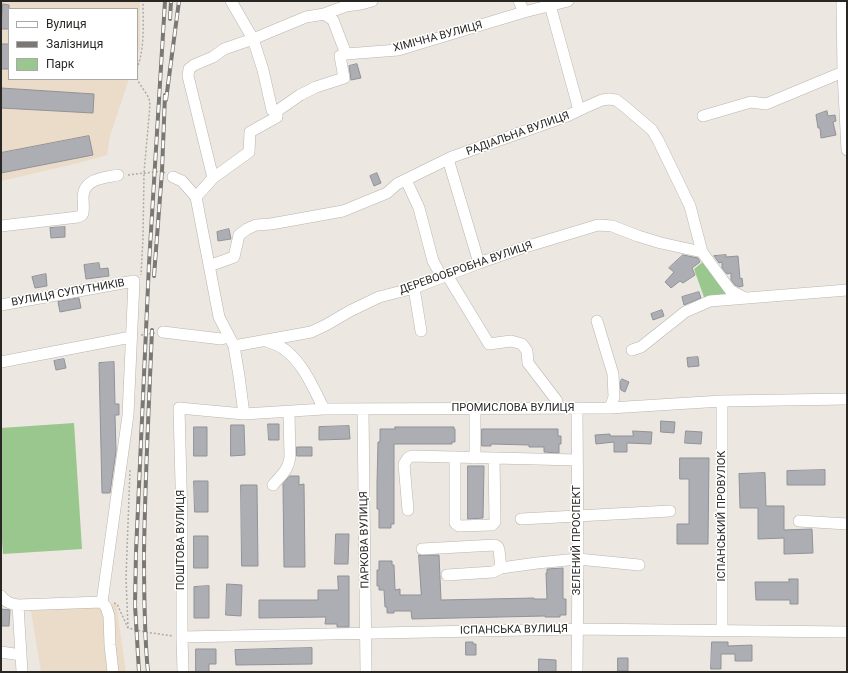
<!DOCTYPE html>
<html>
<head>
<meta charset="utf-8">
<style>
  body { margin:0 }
  #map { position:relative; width:848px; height:673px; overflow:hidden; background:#ece7e1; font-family:Roboto,sans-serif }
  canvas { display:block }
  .frame { position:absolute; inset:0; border:2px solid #282724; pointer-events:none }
  .legend { position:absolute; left:8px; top:8px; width:130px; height:72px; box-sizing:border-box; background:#fff; border:1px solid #a9a9a7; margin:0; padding:5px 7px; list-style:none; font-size:12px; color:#282724 }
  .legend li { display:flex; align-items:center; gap:8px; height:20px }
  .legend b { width:20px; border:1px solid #a9a9a7 }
</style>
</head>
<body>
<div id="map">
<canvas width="848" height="673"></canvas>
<div class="frame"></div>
<ul class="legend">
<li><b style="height:5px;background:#fff"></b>Вулиця</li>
<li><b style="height:5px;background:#7b7874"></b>Залізниця</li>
<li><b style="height:11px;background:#99c78d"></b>Парк</li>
</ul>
</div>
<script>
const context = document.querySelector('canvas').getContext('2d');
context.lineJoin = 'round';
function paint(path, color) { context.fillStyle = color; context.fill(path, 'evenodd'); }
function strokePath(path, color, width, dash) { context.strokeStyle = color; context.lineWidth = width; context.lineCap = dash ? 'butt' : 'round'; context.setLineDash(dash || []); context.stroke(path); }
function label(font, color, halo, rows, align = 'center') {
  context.font = font + ' Roboto,sans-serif'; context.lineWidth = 3; context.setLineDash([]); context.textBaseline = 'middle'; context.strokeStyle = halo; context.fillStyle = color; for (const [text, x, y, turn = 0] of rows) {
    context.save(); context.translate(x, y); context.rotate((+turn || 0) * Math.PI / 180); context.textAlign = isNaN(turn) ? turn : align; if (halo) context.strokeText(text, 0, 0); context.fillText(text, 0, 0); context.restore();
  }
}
const industrial = new Path2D(`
  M1,1H140V49L137,56V9H9V79H129L110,136L107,155L78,163L1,181Z
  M116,604L126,672H41L31,611Z`);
const green = new Path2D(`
  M704,261L726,294L705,300L694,269Z
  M74,423L82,549L3,554L1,528V428Z`);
const building = new Path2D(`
  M3,4L9,5V29H2Z
  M1,44H9V69H1Z
  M357,64L361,78L351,80L349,66Z
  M1,88L94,94L93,113L1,108Z
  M827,111L828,116L835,115L836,121L833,122L836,135L821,138L820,128H818L816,115Z
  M89,136L93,155L1,173V153Z
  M377,173L381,183L374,186L370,176Z
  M65,227V237L51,238L50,228Z
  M229,229L231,239L218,241L217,232Z
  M683,255L698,258L700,262L692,268L695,275L683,283L680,281L671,288L665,282L674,272L669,268Z
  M726,255V257L738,256L740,279L742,278L743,286L739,287L735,285L731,280V273L727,274L722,268V262L719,263L714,256Z
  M99,263L100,269L108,268L109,276L86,279L84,265Z
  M46,274L47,286L35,288L32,277Z
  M699,292L701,298L684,305L682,297Z
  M79,298L81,308L60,312L58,302Z
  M662,310L664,316L653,320L651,314Z
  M698,357L699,366L688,367L687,358Z
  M64,359L66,368L56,370L54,361Z
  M114,362L115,404H119V415H115L116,451L110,493H102L99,363Z
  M622,379L629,382L625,392L621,390L620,383Z
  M661,421L675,422L674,433L661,432Z
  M268,424H279V440H269Z
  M231,425H244L245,455L231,456Z
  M349,426L350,439L319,440V427Z
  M194,427H207V456H194Z
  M395,427H454V429H455V442H452V444H394V524H391V528H379V509H377V483L378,442H380V429H395Z
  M482,429H558V436H561V444H559V453L544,452V447H529V445L491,444V446H482Z
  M633,431L652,432L651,444L627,443V452H614V442L596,444L595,435L610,434V436H633Z
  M686,431L702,432L701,444L685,443Z
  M297,447H312V456H297Z
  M680,458H709L708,544H677V524H689V479H680Z
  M468,466H484L483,518L468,519Z
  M825,470V485H787V471Z
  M765,473L766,506H784V530L812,529L813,553L784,554V538L758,539V508H740L739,474Z
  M290,476H299V485L304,484L305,567H284L283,484Z
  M194,481H208V512H195Z
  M241,485H257L258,566H242Z
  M336,534H349L348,564H335Z
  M194,536H208V568H194Z
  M419,555H439L441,600L534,598V599H547L546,573H547V569L563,568V599H566V615H560V617H545V616L412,619L411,611H394V613H387V607H385L384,590H379V586H377V570H379V561H392V565H394L395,590L400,589V595H421Z
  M338,576H349V627H337V624H325L326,617L259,618V600H318V590H338Z
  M789,579H798V604H790V600H756L755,582H789Z
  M227,584L242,585L241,616L226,615Z
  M209,586V618H194V587Z
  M1,609L10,610L9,626H1Z
  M466,642H473V644H476V655H466Z
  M712,642H728V646L752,645V661H735V654H721V669H711Z
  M312,648V664L236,665L235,650Z
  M196,649H216V664H209V672H196Z
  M618,658H628V671H618Z
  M539,659L556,660V672H539Z`);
const path = new Path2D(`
  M137,69C145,47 143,24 143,1
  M137,78L138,81L149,98L150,105L144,173L143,238L141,275
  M128,175L162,171L165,173
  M141,335L155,333
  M114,603L117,604L128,628L145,632L173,636
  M128,628L126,578L130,470`);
const minor = new Path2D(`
  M231,1L253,39L263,70L272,110L277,111
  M519,1L524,12
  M842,1L843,72L847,150
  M550,5L579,110
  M324,14L333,20L346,54
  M703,116L751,102L766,104L843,72
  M448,159L479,263
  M173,177L182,181L196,197L219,317L234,346L239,376L244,414
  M213,178L188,76L189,69L194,65L213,57L224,49L253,39L306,17L324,14L346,6L361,4L372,1
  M406,180L419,208L433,261L442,277
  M196,197L213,178L249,152L250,132L277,117V111L300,95L316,87L344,78L340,56L346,54L398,50L524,12L568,1
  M1,226L78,217L82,215L83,213C84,207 83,202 83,197C84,178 104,178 118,175
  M209,266L234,257L239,235L247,229L256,225L271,224L343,211L387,193L397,184L452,157L567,116L586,107L602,100L609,99L616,100L624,106L652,130L658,140L690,206L702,252L730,290L745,298
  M447,275L489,344L511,341L522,344L527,351L528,363L557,401V408
  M414,288L421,331
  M1,305L134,281L128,415L102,602
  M597,321L613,374L614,397L610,408
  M163,332L221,339L229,337
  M266,341C272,343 279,345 284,349C304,364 313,388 324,409
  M234,346L311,332L326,325L350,311L379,297L414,288L479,263L522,248L598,225L612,226L638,236L661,243L702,252
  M632,350L641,347L685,312L710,301L847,290
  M1,362L131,337
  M722,401V631
  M363,409L366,672
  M455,457V523L459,526L492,525L495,522L494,458
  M475,458V408
  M273,485C282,474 288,471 290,457L289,412
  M408,510L404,464L408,458L412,456L577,460
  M521,519L670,511
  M799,521L847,524
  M422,549L495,545L498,547L499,550L501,568
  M447,575L493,572L501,568L537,563L578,559L639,565
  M1,596C5,602 11,604 18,605L102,602
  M102,602L106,607L109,616L110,645L113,672
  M18,605L22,672
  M182,637L576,629L847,632
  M1,652L21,655
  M183,672L182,637V521L179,408L244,414L324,409L610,408L722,401L847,399
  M577,672L578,559L577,408`);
const rail = new Path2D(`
  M170,19L171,1
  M166,100L179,1
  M154,276L162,171L165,95
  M139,672L135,605L136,552L149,264L165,1
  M148,672C144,632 144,593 144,553C145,479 149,405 152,330`);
const streetNames = [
  ["ХІМІЧНА ВУЛИЦЯ",438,37,-15],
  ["РАДІАЛЬНА ВУЛИЦЯ",518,134,-20],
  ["ДЕРЕВООБРОБНА ВУЛИЦЯ",466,268,-19],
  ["ВУЛИЦЯ СУПУТНИКІВ",68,293,-10],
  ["ПРОМИСЛОВА ВУЛИЦЯ",513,408],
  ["ІСПАНСЬКИЙ ПРОВУЛОК",722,516,-90],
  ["ПОШТОВА ВУЛИЦЯ",181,540,-90],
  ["ПАРКОВА ВУЛИЦЯ",365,540,-91],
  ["ЗЕЛЕНИЙ ПРОСПЕКТ",577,540,-90],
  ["ІСПАНСЬКА ВУЛИЦЯ",514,630,-1]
];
paint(industrial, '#ebdbc9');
paint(green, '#99c78d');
paint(building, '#adadb4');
strokePath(building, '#919298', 1);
strokePath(minor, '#b9b4ae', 12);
strokePath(path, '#afaba6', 1.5, [2, 2]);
strokePath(minor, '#fff', 11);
strokePath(rail, '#7b7874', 4);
strokePath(rail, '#fff', 2.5, [8]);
label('11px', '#282724', '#fff', streetNames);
</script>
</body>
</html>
